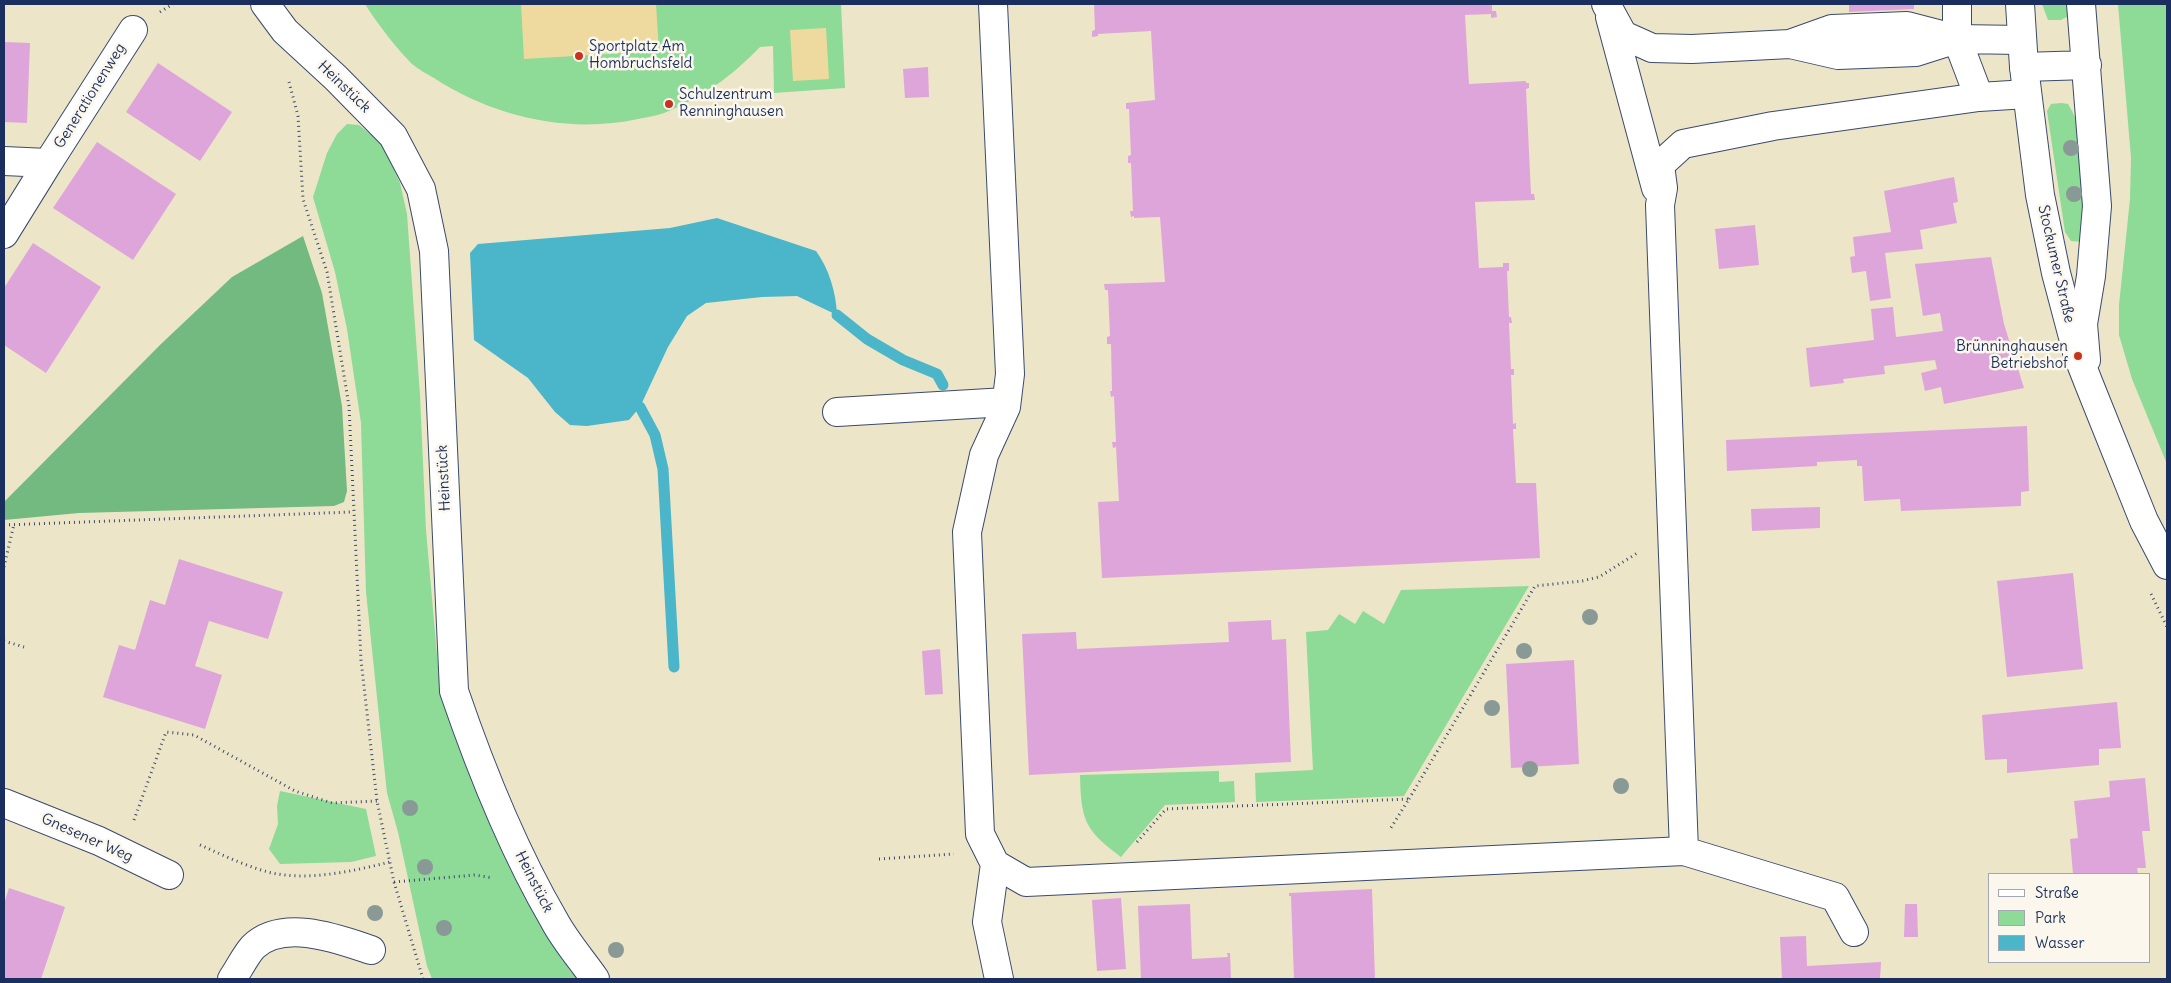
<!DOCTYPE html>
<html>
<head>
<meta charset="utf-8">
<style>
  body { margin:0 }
  #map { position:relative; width:2171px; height:983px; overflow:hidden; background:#ede5c7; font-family:Delius,sans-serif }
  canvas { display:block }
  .frame { position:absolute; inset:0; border:5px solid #1b2f5e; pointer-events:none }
  .legend { position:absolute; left:1988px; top:873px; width:162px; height:90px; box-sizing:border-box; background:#fbf7ec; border:1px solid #a1a7b3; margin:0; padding:6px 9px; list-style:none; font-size:15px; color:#1b2f5e }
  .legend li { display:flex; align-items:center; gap:10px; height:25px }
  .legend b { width:25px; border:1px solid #a1a7b3 }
</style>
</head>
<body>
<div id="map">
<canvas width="2171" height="983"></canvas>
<div class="frame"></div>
<ul class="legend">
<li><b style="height:6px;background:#fff"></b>Straße</li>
<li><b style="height:14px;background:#8eda97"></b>Park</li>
<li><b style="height:14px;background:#4bb5c9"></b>Wasser</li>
</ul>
</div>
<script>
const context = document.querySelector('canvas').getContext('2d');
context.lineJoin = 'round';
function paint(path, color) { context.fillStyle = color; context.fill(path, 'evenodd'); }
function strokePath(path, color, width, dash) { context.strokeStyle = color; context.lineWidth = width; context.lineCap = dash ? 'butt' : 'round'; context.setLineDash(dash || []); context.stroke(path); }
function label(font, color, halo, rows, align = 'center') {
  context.font = font + ' Delius,sans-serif'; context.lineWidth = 5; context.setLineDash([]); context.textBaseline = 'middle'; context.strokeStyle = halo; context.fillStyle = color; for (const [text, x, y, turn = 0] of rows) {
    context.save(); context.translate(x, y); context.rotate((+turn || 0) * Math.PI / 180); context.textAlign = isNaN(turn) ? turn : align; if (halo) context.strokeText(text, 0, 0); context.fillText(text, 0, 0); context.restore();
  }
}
const green = new Path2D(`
  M365,4H841L845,88L774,93L773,46L760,47C731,77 703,97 664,113C656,116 646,117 638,119C568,134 494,117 434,78C427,74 418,69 412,64C396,48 377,23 365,4Z
  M2042,4H2070L2069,16L2061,20H2048Z
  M2118,4H2167V464L2132,379L2119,335V305L2130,199L2131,158Z
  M2061,103L2068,104C2092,141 2085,199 2082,242L2071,241L2065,232L2047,111L2051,104Z
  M347,124L359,125L382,143L400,183L407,214L420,395L426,530L440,689L528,900L570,971L578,979H432L427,966L398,832L387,793L366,592L361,423L347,329L335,272L313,197L327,153L337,134Z
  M1529,586L1404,796L1256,802L1255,773L1313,770L1306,632L1328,630L1339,614L1355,624L1363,611L1384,624L1401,590Z
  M1219,771V782L1234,781L1235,802L1165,805L1121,857C1084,830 1081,819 1080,775Z
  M280,791L366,809L376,856L351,862L280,864L269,849L278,824L277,806Z`);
const forest = new Path2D(`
  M303,236L322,293L342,406L347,491L344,502L334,506L79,513L4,520V502L161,344L232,277Z`);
const sand = new Path2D(`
  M521,4H656L659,51L524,59Z
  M826,28L829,79L793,81L790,30Z`);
const water = new Path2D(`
  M717,218L816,251C829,269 836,292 837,315L797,296L762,297L706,303L687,316L668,347L640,407L629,420L587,426L570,425L555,412L528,378L474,340L470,253L478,244L670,228Z`);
const stream = new Path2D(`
  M837,315L867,339L903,360L937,374L943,385
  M640,407L655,435L663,469L674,667`);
const building = new Path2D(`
  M1094,4H1492V11H1496L1497,17L1491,18V14L1465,15L1469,84L1526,81V83H1529V88L1526,89L1531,194H1534L1535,200L1475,202L1479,268L1503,267V263H1509V271H1507L1509,317H1511L1512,323H1509L1511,369H1514V375H1511L1513,424L1516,423V429H1513L1516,483H1536L1540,558L1102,578L1098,502L1119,501L1116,447L1113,448L1112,442H1116L1114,396L1111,397L1110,391H1112L1111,344H1107V337L1110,336L1108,290H1105L1104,284L1165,282L1160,217L1134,218V216L1131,217L1130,211H1133L1131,163H1128V156L1131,155L1129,109H1126V103L1155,100L1151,31L1098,34V36L1092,37V31L1095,30Z
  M1849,4H1914V9L1849,12Z
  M4,42L30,43L27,123L4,122Z
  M158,63L232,112L200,161L126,112Z
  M928,67L929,97L905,98L903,69Z
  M97,142L176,194L133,260L53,208Z
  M1954,177L1958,202L1953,203L1957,223L1920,230L1923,249L1885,253L1891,298L1870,301L1866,271L1852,273L1850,257L1855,256L1853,237L1891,232L1884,191Z
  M1755,225L1759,265L1719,269L1715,229Z
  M33,243L101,287L46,373L4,345V288Z
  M1991,257L2004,324L2024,388L1944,404L1941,387L1925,391L1921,373L1937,369L1935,360L1884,366L1885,374L1843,379L1844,383L1810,387L1806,348L1874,340L1871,309L1893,307L1896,337L1943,331L1940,313L1923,316L1915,264Z
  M2027,426L2029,491L2021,492V506L1901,511L1900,499L1864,501L1862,466H1857V460L1817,462V466L1727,471L1726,440Z
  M1820,507V528L1752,531L1751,509Z
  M179,559L283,592L268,639L209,621L195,666L222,675L205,729L103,697L119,645L135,650L150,600L165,605Z
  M2073,573L2083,669L2007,677L1997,581Z
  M1271,620L1272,640L1286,639L1291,762L1029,775L1022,634L1076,632L1077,649L1229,642L1228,622Z
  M940,649L943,694L925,695L922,651Z
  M1574,660L1579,764L1511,768L1506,664Z
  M2117,702L2121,748L2099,749V765L2007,773V759L1985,760L1982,715Z
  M2145,778L2150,831H2142L2146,868H2137L2138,874H2073L2070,839L2078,838L2074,801L2110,797L2109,781Z
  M9,888L65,907L41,979H4V904Z
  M1372,889L1375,979H1294L1291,896H1289V893Z
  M1121,898L1126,969L1097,971L1092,900Z
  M1190,904L1192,959L1228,957L1227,953H1230L1231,979H1141L1138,906Z
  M1905,904H1917L1918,937H1904Z
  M1806,936L1807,966L1881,962L1880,979H1782L1780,937Z`);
const path = new Path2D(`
  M160,12L173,4
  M289,82L298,116L303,199L327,272L349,406L361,660L377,801L394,882L423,979
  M4,525L352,512
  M4,567L14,524
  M2151,594L2167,627
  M4,641L24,647
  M1409,799L1535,586L1582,581L1599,577L1639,552
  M134,820L166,732L194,735L295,791L332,803L377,801
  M1137,842L1166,809L1409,799L1389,831
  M200,845C223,855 247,867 272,873C310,881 353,871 390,862
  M879,859L954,854
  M394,882L475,875L493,878`);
const minor = new Path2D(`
  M265,4L285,31L336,78L393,136L421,189L434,251L454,691C481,770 512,848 554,920C565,941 582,960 595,979
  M993,4L1010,374L1006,407L984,455L967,532L980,834L995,864L1026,882L1684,851L1660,205L1663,188L1660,165L1683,144L1773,126L1979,97L2027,94
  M1606,4L1623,35L1652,48L1692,49L1790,44L1838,55L1916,52L1957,39L2022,40
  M1957,4V39L1979,97
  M2081,4L2097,206L2091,276L2083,324L2086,360
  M1610,17L1656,188
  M1790,44L1832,29L1907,26L1957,39
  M2024,67L2087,65
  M4,161L48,163L133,30
  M4,234L48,163
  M837,412L1006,402
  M4,803L99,841L169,875
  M1684,851L1835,897L1854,932
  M995,864L987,922L999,979
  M232,979C239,969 245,956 253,947C283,918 338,939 371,950`);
const major = new Path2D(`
  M2020,4L2024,67L2040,195L2056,273L2078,356L2089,384L2144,521L2167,565`);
const trees = [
  [2071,148],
  [2074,194],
  [1590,617],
  [1524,651],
  [1492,708],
  [1530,769],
  [1621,786],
  [410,808],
  [425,867],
  [375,913],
  [444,928],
  [616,950]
];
const markers = [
  [579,56,5,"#c8321e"],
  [669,104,5,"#c8321e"],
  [2078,356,5,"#c8321e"]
];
const poiNames = [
  ["Sportplatz Am",589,47],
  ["Hombruchsfeld",589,64],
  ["Schulzentrum",679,95],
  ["Renninghausen",679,112],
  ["Brünninghausen",2068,347,"right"],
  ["Betriebshof",2068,364,"right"]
];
const streetNames = [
  ["Heinstück",344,87,44],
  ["Generationenweg",90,96,-58],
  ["Stockumer Straße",2056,264,77],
  ["Heinstück",444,478,-93],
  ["Gnesener Weg",87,838,24],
  ["Heinstück",534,882,63]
];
paint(green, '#8eda97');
paint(forest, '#72ba80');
paint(sand, '#eeda9e');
paint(water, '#4bb5c9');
strokePath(stream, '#4bb5c9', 11);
paint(building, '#dea5db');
strokePath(minor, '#3a4a6e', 30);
strokePath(major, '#3a4a6e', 30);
strokePath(path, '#3a4a6e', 3, [1, 4]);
strokePath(minor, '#fff', 28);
strokePath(major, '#fff', 28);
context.fillStyle = '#899995';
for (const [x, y] of trees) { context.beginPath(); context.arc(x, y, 8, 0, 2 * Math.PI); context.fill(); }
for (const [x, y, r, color] of markers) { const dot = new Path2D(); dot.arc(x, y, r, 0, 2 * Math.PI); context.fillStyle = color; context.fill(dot); strokePath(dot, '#fbf7ec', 2); }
label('15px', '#1b2f5e', '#fbf7ec', poiNames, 'left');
label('15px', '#1b2f5e', '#fbf7ec', streetNames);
</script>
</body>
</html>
